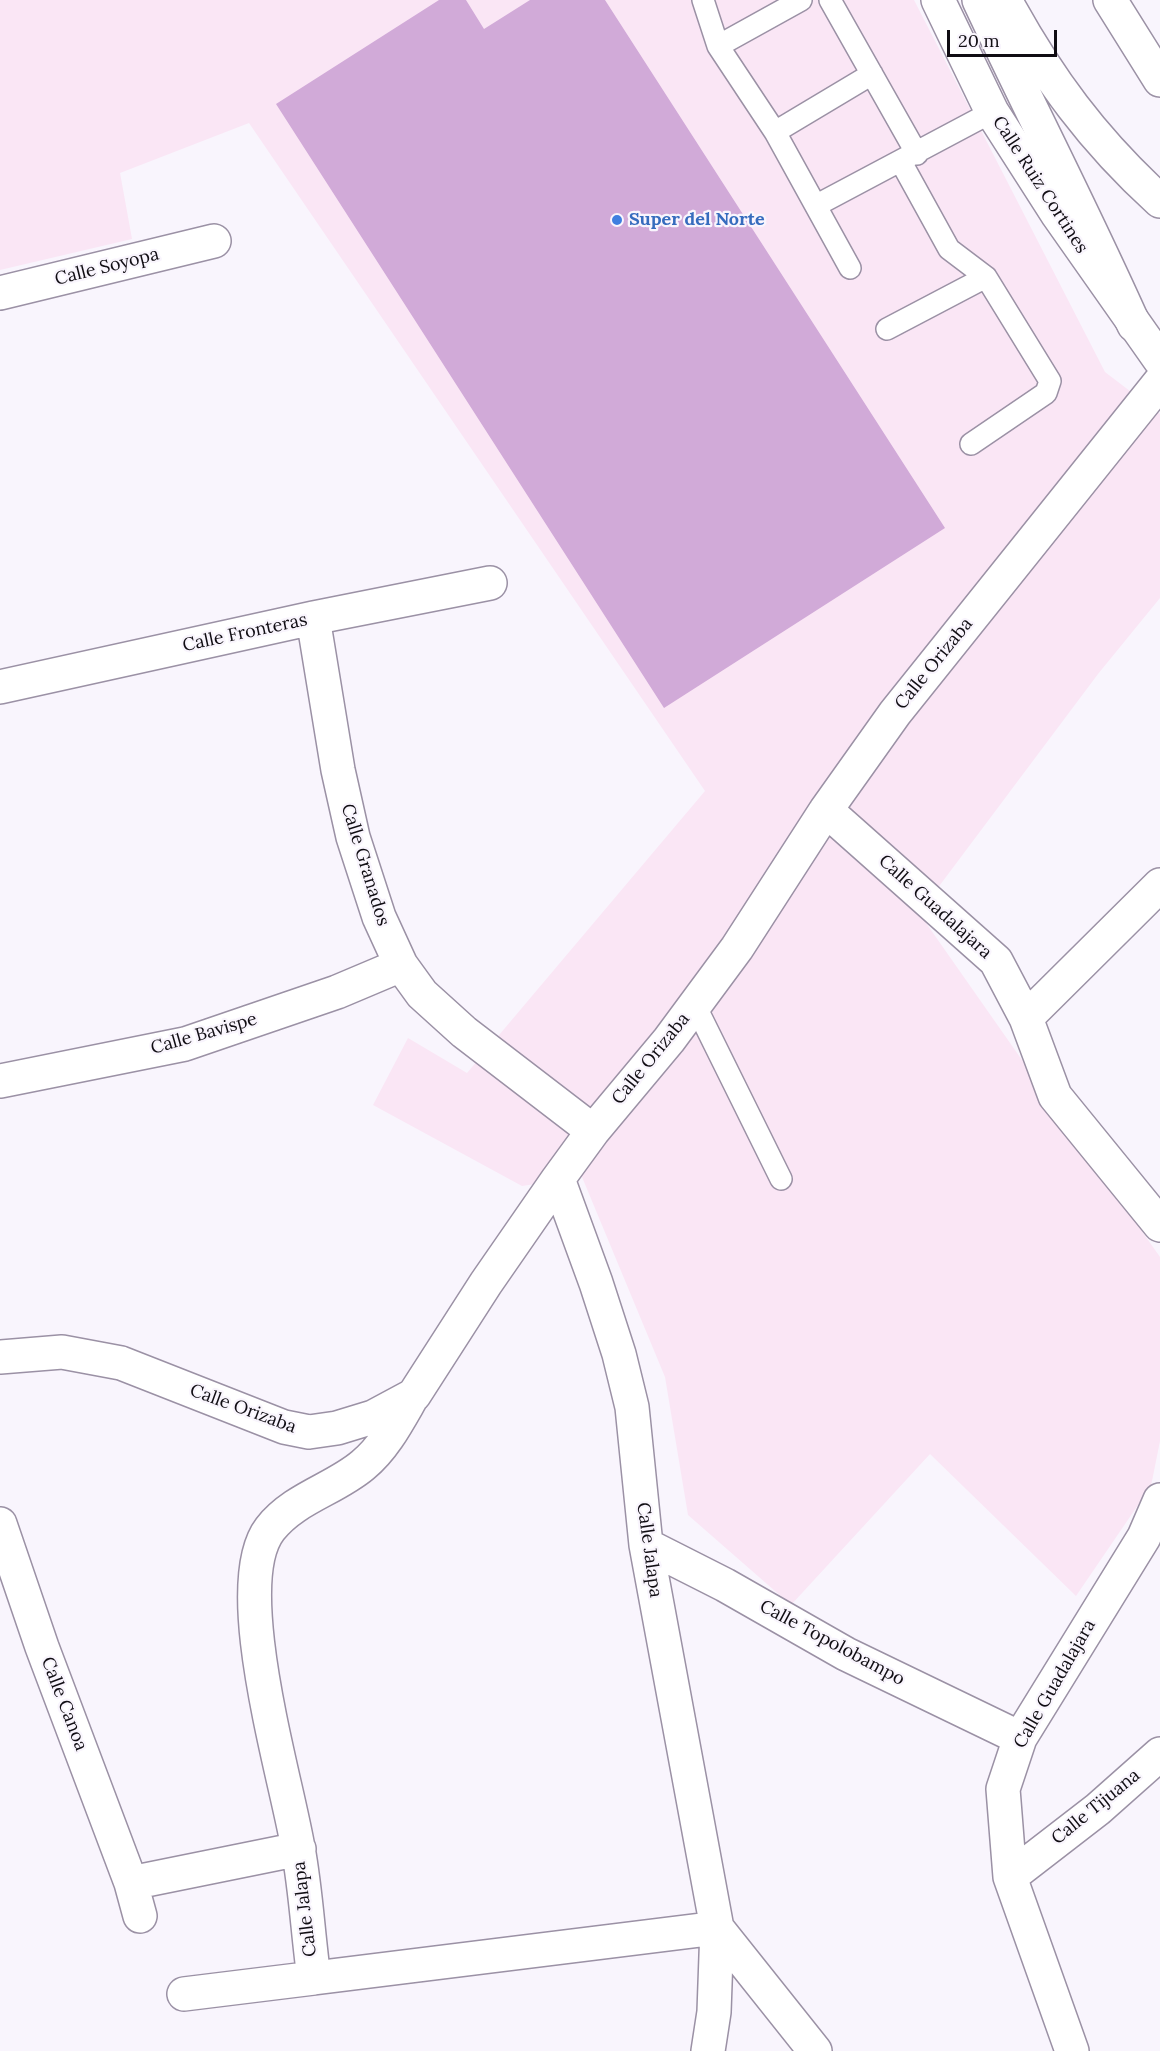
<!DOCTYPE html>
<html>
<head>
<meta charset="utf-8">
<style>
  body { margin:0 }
  #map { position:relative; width:1160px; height:2051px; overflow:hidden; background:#f9f5fd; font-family:Lora,serif }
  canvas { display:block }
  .scale { position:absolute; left:947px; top:30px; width:110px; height:27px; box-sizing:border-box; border:3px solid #100d13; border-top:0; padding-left:8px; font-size:18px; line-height:21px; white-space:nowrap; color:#100d13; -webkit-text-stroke:4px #f9f5fd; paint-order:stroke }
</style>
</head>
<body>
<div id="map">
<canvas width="1160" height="2051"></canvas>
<div class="scale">20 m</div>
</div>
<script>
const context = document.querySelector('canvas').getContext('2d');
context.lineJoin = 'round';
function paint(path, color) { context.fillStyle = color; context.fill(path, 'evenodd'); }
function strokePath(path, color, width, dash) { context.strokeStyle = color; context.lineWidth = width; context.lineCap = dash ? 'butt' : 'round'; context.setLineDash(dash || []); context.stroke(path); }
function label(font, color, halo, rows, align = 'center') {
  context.font = font + ' Lora,serif'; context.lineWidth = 4.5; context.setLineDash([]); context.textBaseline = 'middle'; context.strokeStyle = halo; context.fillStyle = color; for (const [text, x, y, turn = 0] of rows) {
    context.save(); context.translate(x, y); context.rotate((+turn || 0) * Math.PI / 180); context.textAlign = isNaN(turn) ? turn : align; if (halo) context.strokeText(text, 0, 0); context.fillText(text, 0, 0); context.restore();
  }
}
const commercial = new Path2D(`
  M0,0H914L1105,372L1160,414V598L1098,674L919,913L1160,1257V1441L1151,1486L1076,1596L930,1454L791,1605L688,1515L665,1377L582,1177L522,1186L373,1105L408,1038L467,1073L705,791L249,123L120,173L132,239L0,270Z`);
const building = new Path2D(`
  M439,0H466L484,29L530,0H605L945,528L664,708L276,104Z`);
const service = new Path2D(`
  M703,0L718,46L775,132L850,268
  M830,0L917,154
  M718,46L801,0
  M775,132L872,74
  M901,162L949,249L986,277L1050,381L1046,393L971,444
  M817,205L992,112
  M887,329L986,277
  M695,1005L781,1179`);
const minor = new Path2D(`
  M0,293L214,241
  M313,618L338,770L353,837L379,917L401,965L422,994L464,1032L593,1131
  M0,687L313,618L490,583
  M826,810L996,961L1026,1018L1055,1096L1160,1225
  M1026,1018L1160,885
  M0,1081L185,1044L337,992L401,965
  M558,1179L596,1283L619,1354L632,1407L646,1545L717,1928L714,2012L708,2051
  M0,1357L62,1352L121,1363L284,1427L309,1432L337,1428L373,1417L414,1395L486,1283L558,1179L593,1131L669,1040L737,948L826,810L895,713L1160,382
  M413,1395C399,1419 385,1447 363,1465C335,1489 294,1498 270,1529C227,1585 286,1777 298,1848C306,1891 308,1935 314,1978L717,1928L815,2051
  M0,1524L42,1647L131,1883L140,1916
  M646,1545L725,1585L846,1654L1020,1738
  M1010,1877L1098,1809L1160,1754
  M131,1883L299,1849
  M184,1994L314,1978
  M1072,2051L1010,1877L1003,1789L1020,1738L1144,1537L1160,1500`);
const secondary = new Path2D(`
  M938,0L992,112L1058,215L1160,360
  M1110,0L1160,80`);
const trunk = new Path2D(`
  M979,0C1030,109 1085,215 1134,325
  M1005,0C1048,79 1093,140 1160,201`);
const markers = [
  [617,220,6,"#3f7fe0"]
];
const streetNames = [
  ["Calle Ruiz Cortines",1040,185,57],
  ["Calle Soyopa",107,267,-14],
  ["Calle Fronteras",245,633,-12],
  ["Calle Orizaba",934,664,-51],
  ["Calle Granados",365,865,73],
  ["Calle Guadalajara",935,907,42],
  ["Calle Bavispe",204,1034,-16],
  ["Calle Orizaba",651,1059,-51],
  ["Calle Orizaba",243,1409,20],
  ["Calle Jalapa",649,1550,82],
  ["Calle Topolobampo",832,1643,28],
  ["Calle Guadalajara",1055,1684,-60],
  ["Calle Canoa",64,1704,69],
  ["Calle Tijuana",1096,1807,-39],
  ["Calle Jalapa",305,1909,-97]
];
const shopNames = [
  ["Super del Norte",629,220]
];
paint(commercial, '#fae6f5');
paint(building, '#d1aad8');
strokePath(service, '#9b91a5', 24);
strokePath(minor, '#9b91a5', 36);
strokePath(secondary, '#9b91a5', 36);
strokePath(trunk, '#9b91a5', 36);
strokePath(service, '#fff', 21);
strokePath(minor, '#fff', 33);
strokePath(secondary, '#fff', 33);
strokePath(trunk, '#fff', 33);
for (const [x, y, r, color] of markers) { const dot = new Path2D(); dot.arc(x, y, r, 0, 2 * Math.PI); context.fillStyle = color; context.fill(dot); strokePath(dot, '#f9f5fd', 2); }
label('18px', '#100d13', '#f9f5fd', streetNames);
label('bold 18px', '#366cbe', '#f9f5fd', shopNames, 'left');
</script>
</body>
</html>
